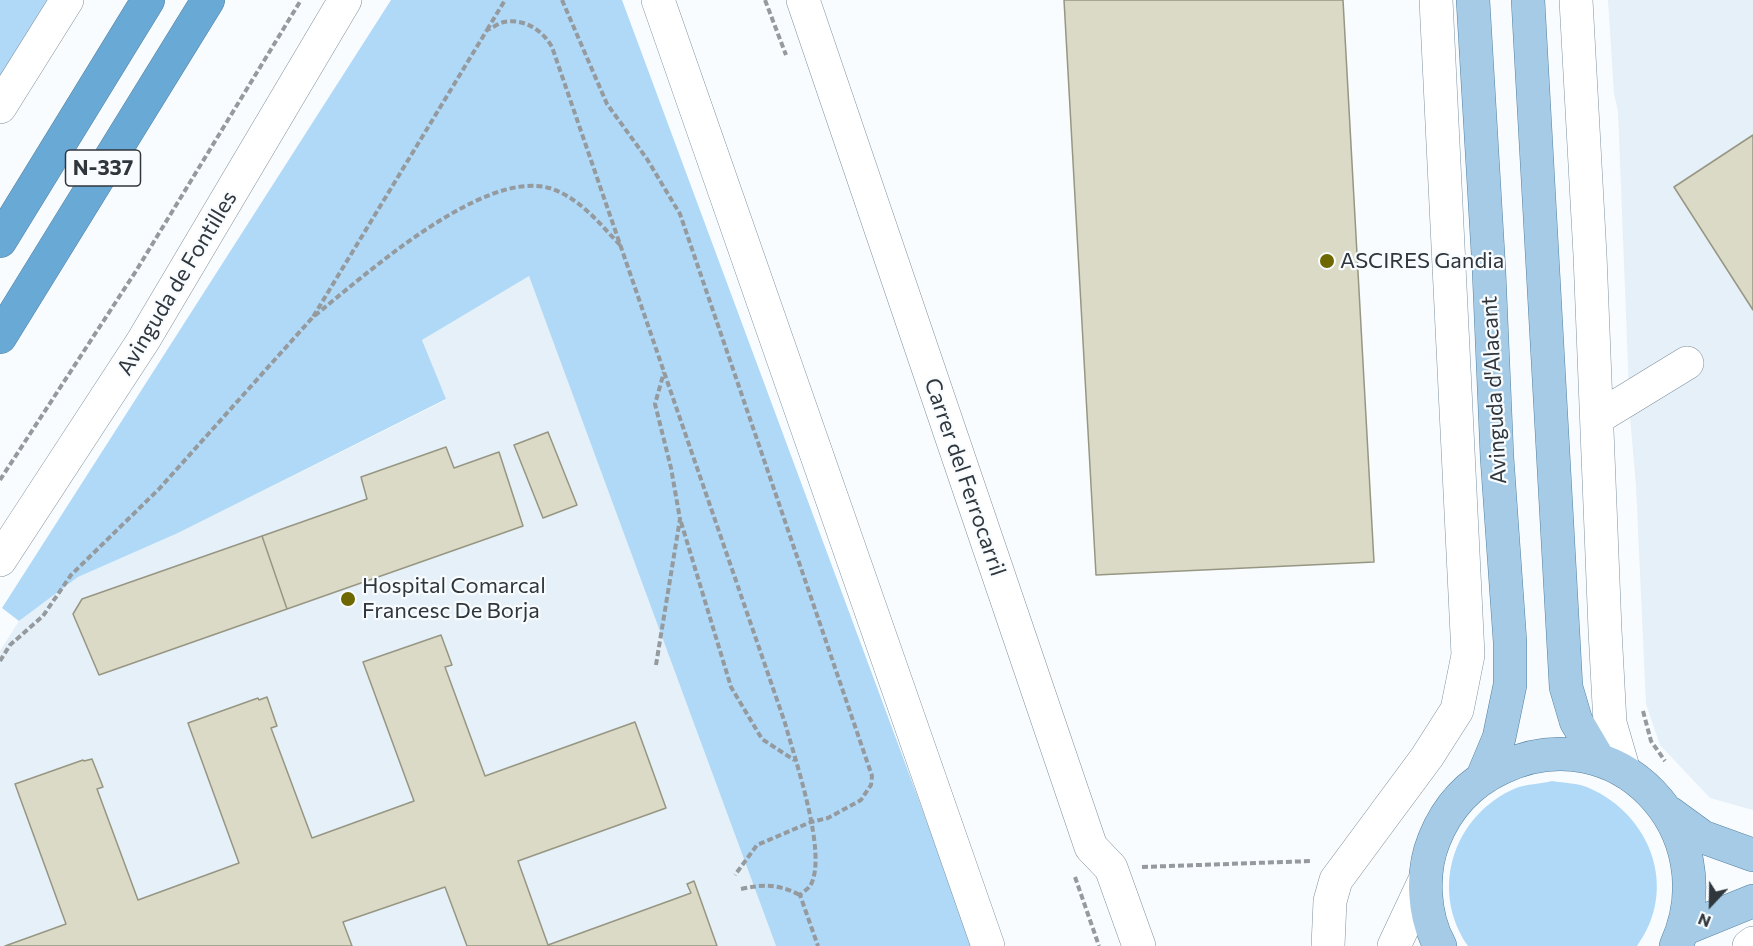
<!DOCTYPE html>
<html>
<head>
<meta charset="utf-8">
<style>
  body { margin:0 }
  #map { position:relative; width:1753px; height:946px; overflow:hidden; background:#f8fcff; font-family:Commissioner,sans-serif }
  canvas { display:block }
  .north { position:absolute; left:1681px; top:874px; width:60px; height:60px; -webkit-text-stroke:4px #f8fcff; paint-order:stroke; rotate:202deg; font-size:16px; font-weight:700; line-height:24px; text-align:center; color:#2f363c }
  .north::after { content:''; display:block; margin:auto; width:21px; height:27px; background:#2f363c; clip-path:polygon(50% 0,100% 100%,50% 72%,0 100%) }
</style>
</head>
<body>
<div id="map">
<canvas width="1753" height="946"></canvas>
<div class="north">N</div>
</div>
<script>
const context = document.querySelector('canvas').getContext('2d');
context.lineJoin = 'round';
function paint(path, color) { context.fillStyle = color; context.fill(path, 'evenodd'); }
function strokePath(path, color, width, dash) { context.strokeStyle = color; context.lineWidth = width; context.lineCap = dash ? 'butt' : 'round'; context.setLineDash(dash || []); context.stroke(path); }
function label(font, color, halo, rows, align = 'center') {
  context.font = font + ' Commissioner,sans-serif'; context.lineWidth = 4.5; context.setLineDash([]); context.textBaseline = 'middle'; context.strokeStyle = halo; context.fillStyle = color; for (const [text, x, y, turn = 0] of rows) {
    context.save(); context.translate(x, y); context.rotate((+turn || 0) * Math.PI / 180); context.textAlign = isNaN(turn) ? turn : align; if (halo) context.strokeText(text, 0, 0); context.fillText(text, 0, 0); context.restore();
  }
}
const built = new Path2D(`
  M1608,0H1753V810L1710,798L1660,745L1646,704L1636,486L1630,417L1618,111L1614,94Z
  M529,275L776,946H0V651L19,621L78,577L178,533L446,400L422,340Z`);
const green = new Path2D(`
  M0,0H50L0,82Z
  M391,0H622L973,946H776L529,276L422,340L446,399L178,533L78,577L19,621L2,608Z
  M1552,781C1564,783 1578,783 1589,788C1651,815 1679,889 1637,946H1468C1429,890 1453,815 1516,788C1526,784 1541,784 1552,781Z`);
const building = new Path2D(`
  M1064,0H1343L1374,562L1096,575Z
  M1753,135V310L1674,187Z
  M548,432L577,505L543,518L514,445Z
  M446,447L454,468L499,452L523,526L287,609L262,536L367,499L361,477Z
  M262,536L287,609L99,675L73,614L82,599Z
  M441,635L452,665L445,667L485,776L635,722L666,808L518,861L548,945L691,893L687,884L694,881L717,946H467L445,887L343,922L352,946H5L66,924L15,784L83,760L84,761L92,759L103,787L97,789L138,900L239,863L188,723L258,698L259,700L267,697L277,726L271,728L312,838L414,801L363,662Z`);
const path = new Path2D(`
  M562,0L607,104L647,159L680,214L872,776L871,785L861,800L828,818L811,822L757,845L735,875
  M765,0L786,55
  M487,30L505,0
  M620,245C599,223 579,197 549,188C482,169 363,277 313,317L487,30C492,28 499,23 504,22C525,18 543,31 552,47L785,723C794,757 829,856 810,886C808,889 803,892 800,895L818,946
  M0,480L136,271L301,0
  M681,522L731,687L762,739L794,760
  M0,661L10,645L43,616L71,575L159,489L313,317
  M656,665L680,519L671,468L655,404L664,372
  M1643,711L1651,741L1665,761
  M1142,867L1312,861
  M1075,877L1099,946
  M741,889C764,884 778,884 800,895`);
const minor = new Path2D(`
  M658,0L988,946
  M803,0L1091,847L1111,868L1139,946
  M1576,0L1590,255L1605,630L1610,723L1624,771
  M0,107L67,0
  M1597,418L1687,363
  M0,560L143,341L345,0
  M1328,946L1330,901L1336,880L1427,757L1457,710L1468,655L1436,0
  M1394,946L1425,880
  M1749,946L1753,943`);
const major = new Path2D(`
  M1473,0L1489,271L1497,457L1510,642V685L1499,738L1483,776
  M1528,0L1566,687L1576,721L1599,760
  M1670,813L1703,837L1753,855
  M1684,929L1753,901
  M1440,946C1423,915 1421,872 1434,840C1447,807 1469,783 1501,768C1617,713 1728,831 1676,946`);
const highway = new Path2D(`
  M0,241L148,0
  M0,337L208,0`);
const markers = [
  [1327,261,8,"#6d6800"],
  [348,599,8,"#6d6800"]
];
const shields = [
  [103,168,75]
];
const shieldNames = [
  ["N-337",103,168]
];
const poiNames = [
  ["ASCIRES Gandia",1340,261],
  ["Hospital Comarcal",362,586],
  ["Francesc De Borja",362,611]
];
const streetNames = [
  ["Avinguda de Fontilles",177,283,-59],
  ["Avinguda d'Alacant",1494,390,-93],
  ["Carrer del Ferrocarril",965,477,71]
];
paint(built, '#e6f0f8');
paint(green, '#b0d9f7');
paint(building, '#dadac6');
strokePath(building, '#969683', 1.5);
strokePath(minor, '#80919e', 34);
strokePath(major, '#5581a0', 34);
strokePath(highway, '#5581a0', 34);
strokePath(path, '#949a9e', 4, [6, 3]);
strokePath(minor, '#fff', 33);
strokePath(major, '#a5cbe6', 33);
strokePath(highway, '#69a9d6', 33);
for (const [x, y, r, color] of markers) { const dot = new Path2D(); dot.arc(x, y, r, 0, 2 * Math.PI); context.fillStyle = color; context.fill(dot); strokePath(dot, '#f8fcff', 2); }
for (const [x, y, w] of shields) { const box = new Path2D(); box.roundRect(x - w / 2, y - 18, w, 36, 4.5); context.fillStyle = '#f8fcff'; context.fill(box); strokePath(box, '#2f363c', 1.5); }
label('bold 21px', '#2f363c', null, shieldNames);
label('22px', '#2f363c', '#f8fcff', poiNames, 'left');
label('22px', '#2f363c', '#f8fcff', streetNames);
</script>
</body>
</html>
